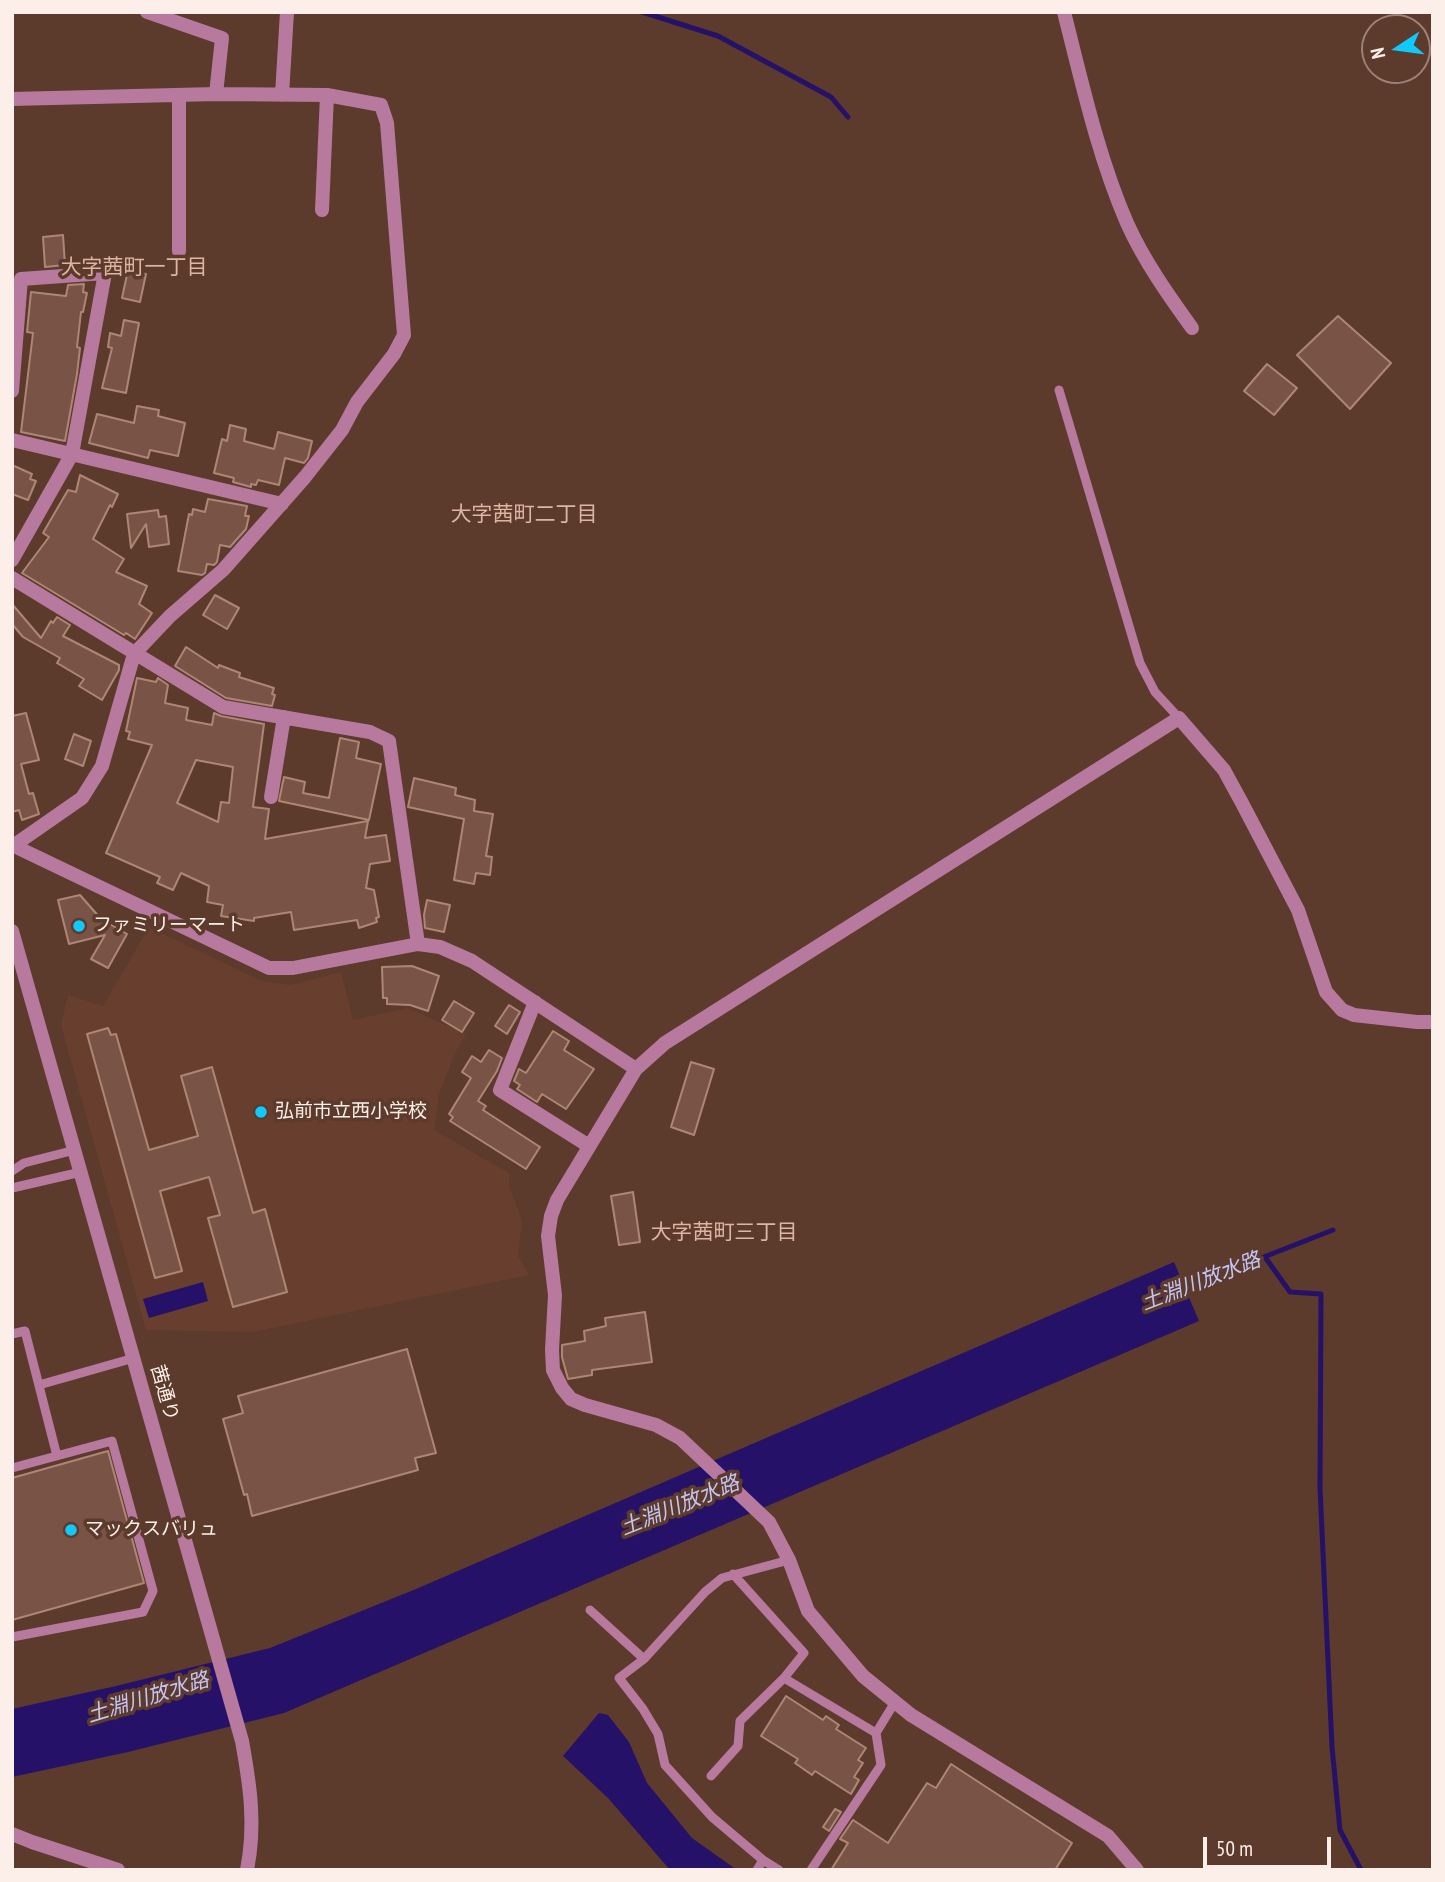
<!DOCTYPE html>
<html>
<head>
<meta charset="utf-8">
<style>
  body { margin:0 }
  #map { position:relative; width:1445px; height:1882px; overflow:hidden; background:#5c3a2c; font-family:"PT Sans Narrow",sans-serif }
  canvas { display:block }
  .frame { position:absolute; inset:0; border:14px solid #fcefe9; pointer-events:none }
  .north { position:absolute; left:1361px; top:14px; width:70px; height:70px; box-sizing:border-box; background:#5c3a2c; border:2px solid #9c8278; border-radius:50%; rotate:257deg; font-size:19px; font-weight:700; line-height:28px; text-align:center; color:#fcefe9 }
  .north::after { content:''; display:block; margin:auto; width:24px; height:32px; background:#0fcafa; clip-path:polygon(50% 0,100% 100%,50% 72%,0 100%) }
  .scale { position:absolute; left:1203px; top:1837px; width:128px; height:32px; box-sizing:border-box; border:4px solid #fcefe9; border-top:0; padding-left:9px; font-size:21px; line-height:24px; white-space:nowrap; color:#fcefe9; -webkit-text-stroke:5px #5c3a2c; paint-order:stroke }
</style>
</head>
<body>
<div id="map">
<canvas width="1445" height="1882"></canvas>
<div class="frame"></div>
<div class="north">N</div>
<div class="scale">50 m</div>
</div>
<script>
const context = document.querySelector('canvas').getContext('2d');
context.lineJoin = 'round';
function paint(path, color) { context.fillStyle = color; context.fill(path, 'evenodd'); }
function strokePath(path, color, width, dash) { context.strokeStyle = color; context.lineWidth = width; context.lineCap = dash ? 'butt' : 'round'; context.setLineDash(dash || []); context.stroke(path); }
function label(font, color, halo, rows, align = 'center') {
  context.font = font + ' "PT Sans Narrow","Noto Sans JP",sans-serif'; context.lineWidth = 7; context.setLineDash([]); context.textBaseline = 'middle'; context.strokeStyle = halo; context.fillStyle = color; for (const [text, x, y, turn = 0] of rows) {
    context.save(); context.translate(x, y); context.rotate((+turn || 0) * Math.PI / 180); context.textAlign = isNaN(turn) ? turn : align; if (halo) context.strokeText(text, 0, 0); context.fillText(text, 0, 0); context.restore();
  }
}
const built = new Path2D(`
  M149,927L261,981L290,985L341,972L353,1020L408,1008L466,1034L455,1053L439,1094L434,1130L509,1173V1185L522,1221L518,1256L529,1275L253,1332L146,1330L61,1025L68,995L103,1006Z`);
const water = new Path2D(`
  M1174,1262L1199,1321L284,1713L128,1752L12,1777V1709L116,1686L270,1648L416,1589Z
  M203,1282L208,1301L149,1318L143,1299Z
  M599,1713L608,1715L629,1742L647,1783L692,1838L737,1870H670L608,1798L563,1756Z`);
const stream = new Path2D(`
  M642,12L718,36L831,97L848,117
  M1265,1257L1290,1292L1321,1294L1320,1488L1332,1747L1340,1830L1361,1870
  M1179,1290L1333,1230`);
const building = new Path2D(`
  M63,235L65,265L45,267L43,237Z
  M128,270L146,274L140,302L122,298Z
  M84,284L83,292L87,293L83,312H81L77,347L80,348L77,374L65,441L21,432L33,333L27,332L31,292L66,296L68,285Z
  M1338,316L1391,363L1350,409L1297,355Z
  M124,320L139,323L126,393L102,388L112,348L108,347L110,333L121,336Z
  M1267,364L1297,388L1274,415L1244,391Z
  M137,406L159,410L158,416L185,423L178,456L150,450L148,458L89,443L97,414L134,423Z
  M230,425L246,429L244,441L274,449L278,432L312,441L308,458L304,463L285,458L279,485L258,480L256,485L251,484V487L233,482L234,478L214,473L222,439L227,441Z
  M12,465L32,474L30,479L36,481L28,500L12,494Z
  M80,475L118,494L112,507L110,505L93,539L124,559L116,572L147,586L139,604L152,613L135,639L126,633L124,635L22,573L49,537L43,533L68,490L76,492Z
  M208,499L247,506L245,516H249L246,529L230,547L220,545L217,562L214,565L207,564L205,573L202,575L178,571L189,514L192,515L193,509L205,512Z
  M158,510L159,517L166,516L169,544L149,547L146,524L131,548L127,514Z
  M215,595L239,608L227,629L203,615Z
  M12,604L41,638L51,621L53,623L57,617L70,625L63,636L119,665V670L102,700L79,686L84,679L57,663L60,658L23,637L12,624Z
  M186,647L218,668L219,665L240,673L239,677L274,688L272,694L275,695L272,706L226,698L175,666Z
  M137,678L156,682L158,678L168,685L165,703L188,708L186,720L212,725L214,713L221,716L264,724L253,807L269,809L265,839L368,821L365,838L386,835L390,861L370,864L366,888L374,890L379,917L376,918L377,922L359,928L357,920L294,930L291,912L254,918V921L221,916L223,905L207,902L209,886L181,873L173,890L157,883L160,877L106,853L152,745L128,739L130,732L126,731ZM196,760L233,767L229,803L221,802L218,822L177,803Z
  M26,713L39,760L21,764L29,794L33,793L39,814L22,820L19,810L12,812V716Z
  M74,734L91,741L83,766L65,759Z
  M340,738L359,742L356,758L381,764L369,820L279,801L284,777L305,782L303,793L329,798Z
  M414,778L456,788L455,795L475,800L474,811L493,814L486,856L492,857L490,875L476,873L474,884L454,880L464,819L408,807Z
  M80,895L101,919L127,934L108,968L91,959L105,935L69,944L58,900Z
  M427,900L450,905L444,932L425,928L424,915Z
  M412,966L439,976L428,1011L410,1005L387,1004V998H383L382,967Z
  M454,1001L474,1013L462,1032L442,1020Z
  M509,1005L520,1012L507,1034L495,1026Z
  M108,1028L111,1035L116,1034L149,1150L198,1136L181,1076L212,1067L253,1213L265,1209L287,1292L233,1307L208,1218L220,1215L209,1177L160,1191L182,1271L155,1278L87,1034Z
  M553,1031L569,1041L564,1050L594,1069L566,1109L542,1094L537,1102L517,1089L520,1085L514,1081L519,1069L526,1073Z
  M489,1050L502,1058L497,1071L478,1101L486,1106L483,1110L540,1147L526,1169L450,1121L453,1117L449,1114L471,1078L462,1072L472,1056L481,1062Z
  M691,1062L714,1069L694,1135L671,1127Z
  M633,1192L640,1242L619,1245L611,1196Z
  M645,1312L652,1362L592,1370V1375L568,1379L562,1357V1345L585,1341L584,1331L606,1326L605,1318Z
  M407,1349L436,1453L415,1458L418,1470L252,1516L247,1494L244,1495L223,1419L243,1413L238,1396Z
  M108,1451L144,1583L12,1620V1478Z
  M786,1696L823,1720L826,1716L839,1725L836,1729L866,1748L858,1760L863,1763L854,1777L859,1780L851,1794L815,1771L812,1775L795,1763L798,1759L761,1736Z
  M951,1764L1072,1843L1055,1870H831L848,1843L840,1839L853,1820L888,1843L927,1783L936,1788Z
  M835,1809L841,1812L829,1831L823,1827Z`);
const service = new Path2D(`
  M1059,390L1140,663L1155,692L1179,718
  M12,1171L24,1163L75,1150
  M12,1188L81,1172
  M12,1334L25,1331L57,1456
  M39,1385L134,1358
  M12,1468L112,1441L153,1591L143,1612L12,1637
  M733,1574L804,1653L784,1678
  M590,1610L644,1659
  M711,1776L738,1746L740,1721L784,1678L876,1733L895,1702
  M763,1860L779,1870
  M757,1870L763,1860L712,1817L665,1765L658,1734L643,1709L619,1678L644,1659L705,1592L722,1578L789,1560
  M811,1870L881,1765L876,1733`);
const minor = new Path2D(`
  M147,12L222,38L216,94
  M1064,12C1082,83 1098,156 1127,223C1144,261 1169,296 1192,328
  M282,95L287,12
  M12,99L216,94L327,95L381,105L387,123L404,335L394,354L357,402L342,430L305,477L223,570L170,616L134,654L102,766L82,798L13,846
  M322,210L327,95
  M179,251V95
  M12,391L21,279L105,273L72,454L12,560
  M12,440L282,504
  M12,578L223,707L370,732L389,741L418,944
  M271,797L284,717
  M12,845L269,968H293L418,944L440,947L472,961L636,1069
  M535,1002L500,1090L589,1146
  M1137,1870L1108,1836L911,1715L863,1676L808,1611L789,1560L769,1522L680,1438L656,1425L585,1405L571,1399L562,1388L553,1370L552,1350L555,1295L548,1236L551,1216L557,1200L636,1069L665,1043L1179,718L1224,770L1242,803L1298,910L1326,992L1342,1010L1354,1015L1417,1022H1433`);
const tertiary = new Path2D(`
  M12,931L242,1741C250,1785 256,1825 247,1870
  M12,1834L32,1842L118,1870`);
const markers = [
  [79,926,7,"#0fcafa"],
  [261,1112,7,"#0fcafa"],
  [71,1530,7,"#0fcafa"]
];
const poiNames = [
  ["ファミリーマート",93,926],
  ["弘前市立西小学校",275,1112],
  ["マックスバリュ",85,1530]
];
const streetNames = [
  ["茜通り",164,1393,74]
];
const neighbourhoodNames = [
  ["大字茜町一丁目",134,268],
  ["大字茜町二丁目",524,515],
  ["大字茜町三丁目",724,1233]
];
const waterNames = [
  ["土淵川放水路",1201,1282,-21],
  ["土淵川放水路",680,1506,-22],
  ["土淵川放水路",148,1698,-17]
];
paint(built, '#683f2e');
paint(water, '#251268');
strokePath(stream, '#251268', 5);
paint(building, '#795446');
strokePath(building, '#ad8675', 2);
strokePath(service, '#b77a9e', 9);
strokePath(minor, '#b77a9e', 14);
strokePath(tertiary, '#b77a9e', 14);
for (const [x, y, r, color] of markers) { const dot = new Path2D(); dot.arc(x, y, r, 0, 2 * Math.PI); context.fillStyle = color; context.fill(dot); strokePath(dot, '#5c3a2c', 2.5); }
label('19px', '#fcefe9', '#5c3a2c', poiNames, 'left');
label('19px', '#fcefe9', '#5c3a2c', streetNames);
label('21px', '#deb4a3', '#5c3a2c', neighbourhoodNames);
label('italic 21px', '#c3c5f5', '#5c3a2c', waterNames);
</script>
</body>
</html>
